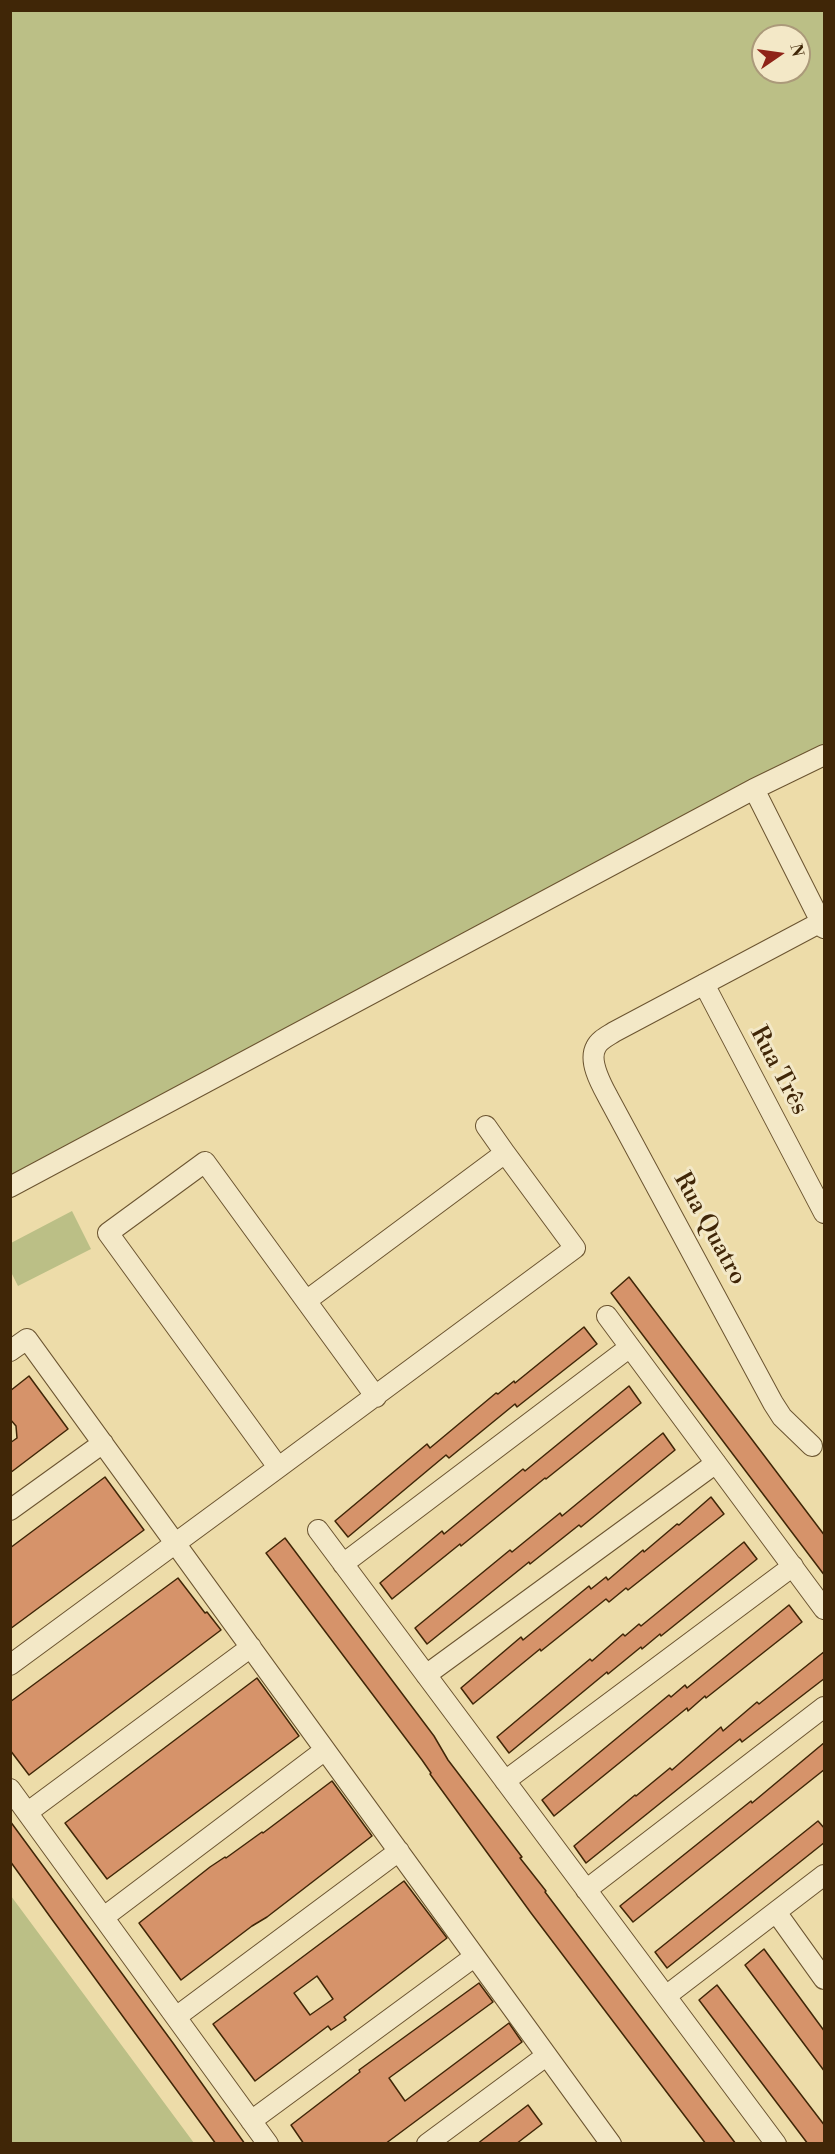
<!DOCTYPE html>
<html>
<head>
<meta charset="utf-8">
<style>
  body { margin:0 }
  #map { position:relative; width:835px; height:2154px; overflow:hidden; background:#eddca9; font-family:"Libre Bodoni",serif }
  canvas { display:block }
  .frame { position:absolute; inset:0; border:12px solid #402607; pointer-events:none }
  .north { position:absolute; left:751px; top:24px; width:60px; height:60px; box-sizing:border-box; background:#f3e8c7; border:2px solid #ab9a7a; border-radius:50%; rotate:77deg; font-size:16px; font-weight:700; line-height:24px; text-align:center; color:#402607 }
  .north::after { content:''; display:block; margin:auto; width:21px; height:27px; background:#8f2418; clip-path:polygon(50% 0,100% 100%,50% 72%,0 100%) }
</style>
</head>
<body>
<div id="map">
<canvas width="835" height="2154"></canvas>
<div class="frame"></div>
<div class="north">N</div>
</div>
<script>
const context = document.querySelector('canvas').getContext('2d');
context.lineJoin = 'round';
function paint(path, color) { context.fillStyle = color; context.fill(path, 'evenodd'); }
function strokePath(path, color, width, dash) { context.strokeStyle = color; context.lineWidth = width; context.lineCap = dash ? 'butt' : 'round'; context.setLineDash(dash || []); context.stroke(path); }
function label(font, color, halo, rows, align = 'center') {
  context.font = font + ' "Libre Bodoni",serif'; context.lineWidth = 6; context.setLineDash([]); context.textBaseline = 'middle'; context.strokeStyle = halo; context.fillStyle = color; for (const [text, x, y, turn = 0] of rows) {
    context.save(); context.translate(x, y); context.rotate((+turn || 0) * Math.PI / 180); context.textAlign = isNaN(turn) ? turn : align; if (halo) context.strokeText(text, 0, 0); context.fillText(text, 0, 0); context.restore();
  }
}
const green = new Path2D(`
  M11,11H824V749L11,1183ZM763,36H799V72H763Z
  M72,1211L91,1249L18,1286L11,1272V1243Z
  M11,1896L194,2143H11Z`);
const building = new Path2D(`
  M629,1277L825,1536V1576L611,1293Z
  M584,1327L597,1344L517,1407L515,1404L449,1458L446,1455L348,1537L335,1521L427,1444L430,1448L496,1393L498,1394L514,1381L515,1383Z
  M29,1376L68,1429L10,1473V1443L17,1438L16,1426L10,1419V1391Z
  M629,1386L641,1403L546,1479L545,1478L461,1546L460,1544L392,1599L380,1583L442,1531L444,1534L523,1469L525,1471Z
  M663,1433L675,1450L581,1527L579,1525L530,1564L529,1562L427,1644L415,1628L510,1550L512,1552L560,1513L562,1516Z
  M105,1477L144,1530L10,1629V1548Z
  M711,1497L724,1514L628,1590L626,1588L609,1602L606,1599L541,1651L540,1649L473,1704L461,1688L521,1637L523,1640L589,1586L591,1589L606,1577L608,1580L643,1550L644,1552L677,1524L679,1525Z
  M285,1538L434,1736L448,1760L522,1857L520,1858L546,1891L545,1892L736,2144H706L531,1913L430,1774L431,1773L422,1760L266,1553Z
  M744,1542L757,1559L661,1636L660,1634L642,1649L641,1647L608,1674L607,1672L509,1753L497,1737L590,1659L592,1661L623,1634L625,1636L639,1624L641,1626Z
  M178,1578L205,1613L207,1612L221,1630L29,1775L10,1750V1702Z
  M789,1605L802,1622L706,1698L705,1696L688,1711L687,1708L554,1816L542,1800L669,1695L671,1697L685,1685L687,1688Z
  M825,1651V1678L742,1742L740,1739L586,1863L574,1846L635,1795L636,1796L670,1768L672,1770L721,1727L723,1731L757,1702L759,1704Z
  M257,1678L299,1736L107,1879L65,1823Z
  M825,1742V1769L633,1922L620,1906L751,1801L752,1803Z
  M332,1781L372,1836L267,1917L252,1926L181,1980L139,1923L210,1867L225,1857L226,1858L262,1832L263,1833Z
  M10,1821L173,2043L245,2144H216L51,1918L10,1861Z
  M818,1821L825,1829V1842L667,1968L655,1952Z
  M404,1881L447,1938L344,2017L346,2020L331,2030L328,2026L255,2081L213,2024ZM317,1976L333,1999L310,2015L294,1993Z
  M764,1949L825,2032V2072L745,1965Z
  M479,1983L493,2002L389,2078L405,2101L509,2023L522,2042L385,2144H304L291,2125L360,2072L359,2070Z
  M717,1985L825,2126V2144H808L699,2000Z
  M528,2105L542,2124L516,2144H477Z`);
const minor = new Path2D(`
  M754,789L824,928
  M704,984L824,1213
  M486,1126L505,1153
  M10,1187L754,789L824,755
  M607,1316L824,1609
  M10,1351L27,1339L611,2144
  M812,1446L782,1417L773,1403L608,1097C601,1084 588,1061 596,1047C599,1040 608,1036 614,1032L821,922
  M278,1467L108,1233L205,1162L376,1397
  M10,1510L103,1443
  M318,1530L776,2144
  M343,1564L630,1347
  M10,1665C198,1526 388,1388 575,1248L505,1153L306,1301
  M426,1675L716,1463
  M505,1781L793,1566
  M10,1789L268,2144
  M28,1812L251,1647
  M586,1890L824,1707
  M776,1912L824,1979
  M104,1917L325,1750
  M666,1996L824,1875
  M176,2017L399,1851
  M251,2121L474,1957
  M427,2144L546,2056`);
const streetNames = [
  ["Rua Três",778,1071,62],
  ["Rua Quatro",709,1229,61]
];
paint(green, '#bbbf86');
paint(building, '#d6936a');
strokePath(building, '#402607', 1.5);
strokePath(minor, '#6b5430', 22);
strokePath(minor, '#f3e8c7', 20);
label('24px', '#402607', '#f3e8c7', streetNames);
</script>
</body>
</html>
